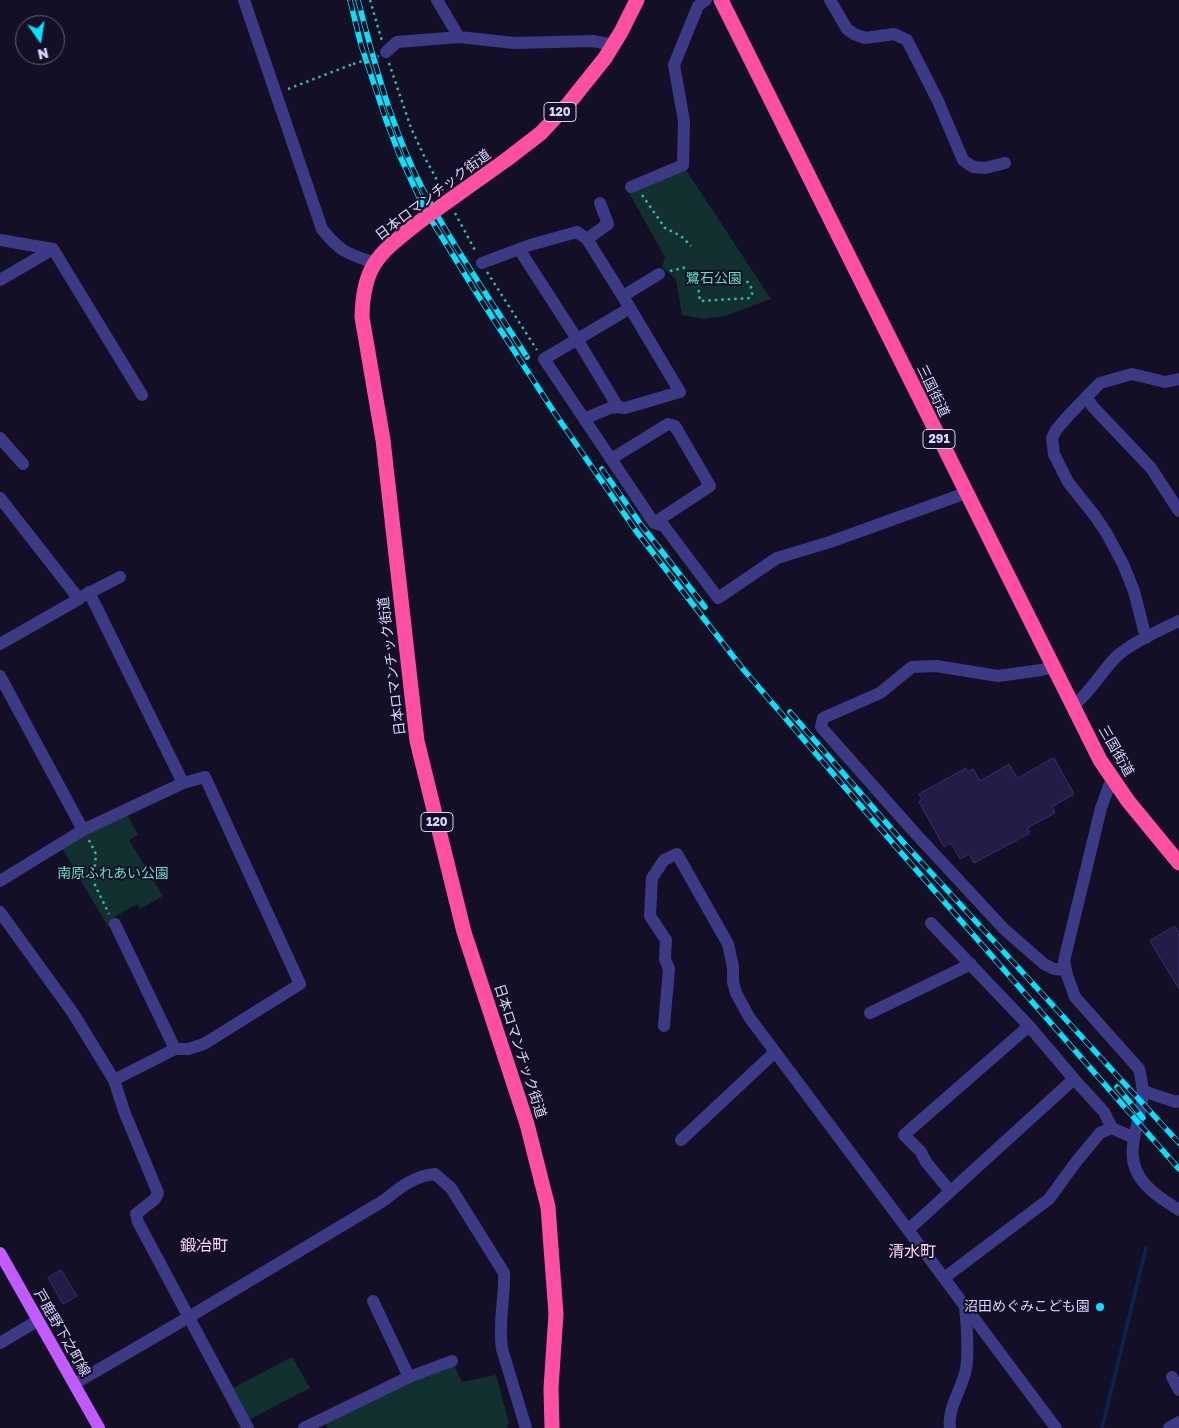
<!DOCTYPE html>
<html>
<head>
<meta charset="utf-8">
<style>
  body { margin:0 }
  #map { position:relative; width:1179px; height:1428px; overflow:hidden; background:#130f26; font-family:"Golos Text",sans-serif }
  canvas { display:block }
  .north { position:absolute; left:15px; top:15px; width:50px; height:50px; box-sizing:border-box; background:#130f26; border:1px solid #625e7d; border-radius:50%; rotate:167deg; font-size:14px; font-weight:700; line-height:20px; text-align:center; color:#d9d4ff }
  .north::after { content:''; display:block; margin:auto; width:18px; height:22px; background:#00e5ff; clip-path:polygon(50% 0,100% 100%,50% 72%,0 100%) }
</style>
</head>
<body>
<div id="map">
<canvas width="1179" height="1428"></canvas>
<div class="north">N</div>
</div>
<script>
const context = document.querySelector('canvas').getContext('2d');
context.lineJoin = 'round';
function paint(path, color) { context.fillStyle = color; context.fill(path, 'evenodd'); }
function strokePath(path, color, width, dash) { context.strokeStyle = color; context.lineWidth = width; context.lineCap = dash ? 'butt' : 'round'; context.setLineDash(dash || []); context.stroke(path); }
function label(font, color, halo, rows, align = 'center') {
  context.font = font + ' "Golos Text","Noto Sans JP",sans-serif'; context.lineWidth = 4; context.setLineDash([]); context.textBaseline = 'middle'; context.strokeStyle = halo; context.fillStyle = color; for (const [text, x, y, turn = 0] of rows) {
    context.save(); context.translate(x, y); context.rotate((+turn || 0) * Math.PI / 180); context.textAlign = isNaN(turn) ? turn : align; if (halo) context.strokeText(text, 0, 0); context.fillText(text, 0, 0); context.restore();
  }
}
const green = new Path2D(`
  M684,167L771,299L725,316L703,319L682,315L676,279L662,267L665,257L627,189Z
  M126,812L138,835L129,840L163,896L140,909L137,904L114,917L117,923L108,927L62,848Z
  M292,1357L310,1388L250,1419L233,1388Z
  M453,1363L462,1382L496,1375L509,1423L506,1428H328L324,1421Z`);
const stream = new Path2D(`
  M1102,1428L1146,1248`);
const building = new Path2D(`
  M1054,758L1074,794L1052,807L1055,813L1027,828L1030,833L974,863L969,854L960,859L951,843L944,847L919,802L922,800L919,794L966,768L967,772L973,769L980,781L1009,764L1017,778Z
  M1175,926L1179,932V989L1150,941Z
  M61,1270L77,1296L63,1304L48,1278Z`);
const path = new Path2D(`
  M370,0L382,41
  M389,63L411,128L425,158L443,191
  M288,89L353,64
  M642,195L665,228L681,236L691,246
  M455,213L476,252
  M670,271L687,267
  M487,272L537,350
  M697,277L700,301L750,298L752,294V289L748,282C732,282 725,282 712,272
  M89,840L96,854L94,874L95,885L109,914`);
const minor = new Path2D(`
  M244,0L322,229C340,252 348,254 375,263
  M437,0L459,37
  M830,0L847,29L854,34L865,38L894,34L907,40L938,101L963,160L973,167L985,168L1005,163
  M386,52L397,42L459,37L514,43L593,41L613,45
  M631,187L683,165L684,121L674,65L698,6L706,0
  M587,239L608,224L600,203
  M0,240L53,249L142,395
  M482,263L530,245L577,232L587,239L630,308L680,392L625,408L618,407L577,339L519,249
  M0,280L53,249
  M623,296L659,274
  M630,308L544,359L654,523L664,526L718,598L777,558L830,542L966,493
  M1086,397L1093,407L1151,468L1179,511
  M584,419L610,408L618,407
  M0,438L23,464
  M611,459L668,424L675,426L710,486L654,523
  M0,498L79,599L0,644
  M89,592L183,783
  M83,596L120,577
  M1146,638L1134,591L1123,564L1107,534L1095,516L1068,482L1054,454L1052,438L1056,430L1069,415L1100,383L1132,374L1165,382L1179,379
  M1053,667L1041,670L998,676L936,666L912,667L880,693L823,718L821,727L914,832L1004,929L1044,964L1054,969L1066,970
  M0,676L83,830
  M1073,706C1091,692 1101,672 1117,656C1131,643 1162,629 1179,621
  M1112,778L1101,808L1064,961L1067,975L1075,997L1139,1069C1142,1081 1144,1091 1142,1103C1137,1131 1122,1159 1145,1184C1154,1195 1167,1202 1179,1210
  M0,881L83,830L183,783L205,777L300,984L204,1044L188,1049H175L114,1080
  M0,912L73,1013L114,1080L124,1111L158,1193L155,1199L136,1214L138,1222L248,1428
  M931,923L1029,1026L1074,1079L1104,1112L1112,1128L1134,1138
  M115,924L175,1049
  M870,1013L971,964
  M664,1026L669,969L665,959L666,940L650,916L652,878L664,860L677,854L728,944L733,967V982L736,993L749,1017L1056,1428
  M1143,1091L1176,1102L1179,1101
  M681,1140L775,1052
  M950,1191L926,1162L921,1152L904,1135L1029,1026
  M908,1230L1074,1079
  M944,1278L1049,1199L1076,1162L1100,1133L1112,1128
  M373,1301L409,1377
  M0,1343L37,1321
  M1172,1377L1179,1390
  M74,1384L189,1317L383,1201C400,1188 413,1176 435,1174L451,1188L504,1273C505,1299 498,1323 502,1349L526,1428
  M304,1428L409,1377L452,1361
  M950,1428C947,1409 962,1389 966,1369C969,1349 967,1327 965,1307
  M1169,1428L1179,1422`);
const major = new Path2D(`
  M0,1253L99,1428`);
const highway = new Path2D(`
  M721,0L1100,760L1128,801L1179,863
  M454,197L506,160L541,133L569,103L605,58L621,32L637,0
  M415,225C377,255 363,267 362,317L383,440L417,741L464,932L527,1124L548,1207L556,1314L551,1388L552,1428`);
const rail = new Path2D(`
  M350,0L361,45L386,120L399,154L425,210L477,294L554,412L636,531L743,669L897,848L1179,1169
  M358,0C376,70 396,143 432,206C461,258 495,307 527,357
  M602,469L642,526L705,607
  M790,712L903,842L1179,1143
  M1117,1087L1143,1118`);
const pathBridge = new Path2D(`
  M353,64L379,56`);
const highwayBridge = new Path2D(`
  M415,225L454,197`);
const markers = [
  [1100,1307,5,"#00e5ff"]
];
const shields = [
  [560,112,32],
  [939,439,32],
  [437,822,32]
];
const shieldNames = [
  ["120",560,112],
  ["291",939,439],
  ["120",437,822]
];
const streetNames = [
  ["日本ロマンチック街道",433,195,-37],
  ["三国街道",933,391,64],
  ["日本ロマンチック街道",392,666,-97],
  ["三国街道",1116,751,60],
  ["日本ロマンチック街道",520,1051,72],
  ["戸鹿野下之町線",62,1333,60]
];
const parkNames = [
  ["鷺石公園",714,279],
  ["南原ふれあい公園",113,874]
];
const poiNames = [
  ["沼田めぐみこども園",1090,1307]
];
const quarterNames = [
  ["鍛冶町",204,1246],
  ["清水町",912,1252]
];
paint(green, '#12302f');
strokePath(stream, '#0c2248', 4);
paint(building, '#241b47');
strokePath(building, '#3b2d73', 1);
strokePath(path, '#2fb8b0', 2.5, [2.5, 4]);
strokePath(minor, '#3d3a85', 12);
strokePath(major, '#c25bff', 12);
strokePath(highway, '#ff4fa3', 15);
strokePath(rail, '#00e5ff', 5.5);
strokePath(rail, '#130f26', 4, [11]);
strokePath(pathBridge, '#2fb8b0', 2.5, [2.5, 4]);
strokePath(highwayBridge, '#ff4fa3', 15);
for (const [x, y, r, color] of markers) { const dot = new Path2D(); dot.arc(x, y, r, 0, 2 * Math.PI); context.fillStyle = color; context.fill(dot); strokePath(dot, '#130f26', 2); }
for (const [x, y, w] of shields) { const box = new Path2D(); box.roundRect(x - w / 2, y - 9.5, w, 19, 4); context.fillStyle = '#130f26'; context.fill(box); strokePath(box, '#d9d4ff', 1); }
label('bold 12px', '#d9d4ff', null, shieldNames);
label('14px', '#d9d4ff', '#130f26', streetNames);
label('14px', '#5fe0c0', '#130f26', parkNames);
label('14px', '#d9d4ff', '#130f26', poiNames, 'right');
label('16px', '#ffd6f0', '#130f26', quarterNames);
</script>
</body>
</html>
